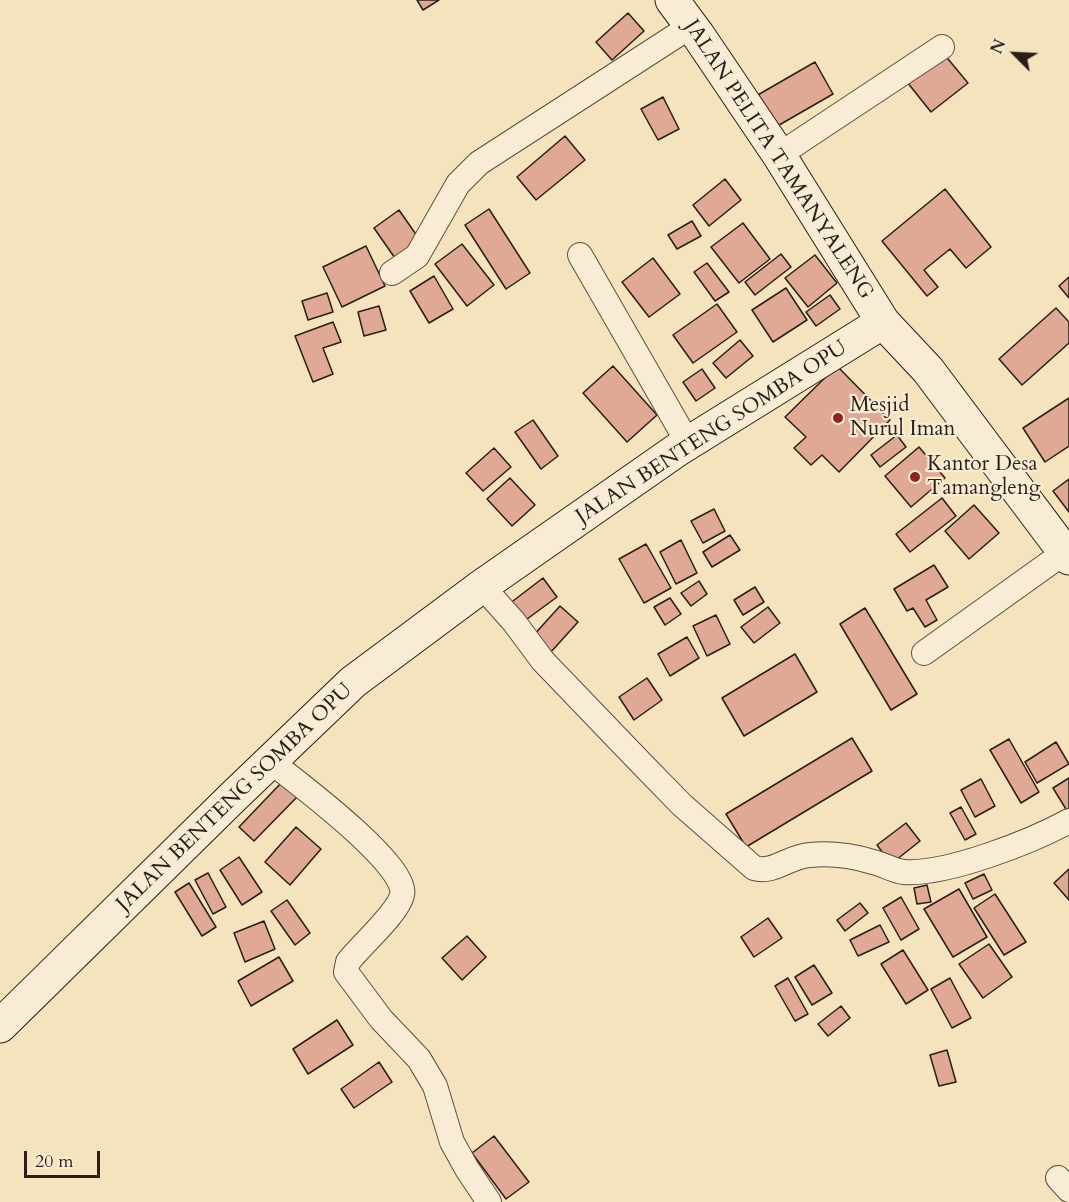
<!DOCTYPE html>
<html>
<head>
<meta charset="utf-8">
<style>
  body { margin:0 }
  #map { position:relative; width:1069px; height:1202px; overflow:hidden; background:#f4e3bd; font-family:Cardo,serif }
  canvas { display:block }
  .north { position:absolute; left:985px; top:24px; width:60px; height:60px; -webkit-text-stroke:4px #f8edd4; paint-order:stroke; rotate:294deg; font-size:16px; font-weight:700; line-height:24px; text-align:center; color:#2b1d17 }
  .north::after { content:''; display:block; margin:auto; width:21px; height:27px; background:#2b1d17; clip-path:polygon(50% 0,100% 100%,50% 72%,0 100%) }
  .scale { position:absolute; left:24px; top:1151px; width:76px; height:27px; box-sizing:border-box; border:3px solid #2b1d17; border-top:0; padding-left:8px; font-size:18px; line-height:21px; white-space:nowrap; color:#2b1d17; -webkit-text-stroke:4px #f8edd4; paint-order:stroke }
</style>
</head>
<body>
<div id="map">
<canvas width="1069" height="1202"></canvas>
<div class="north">N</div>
<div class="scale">20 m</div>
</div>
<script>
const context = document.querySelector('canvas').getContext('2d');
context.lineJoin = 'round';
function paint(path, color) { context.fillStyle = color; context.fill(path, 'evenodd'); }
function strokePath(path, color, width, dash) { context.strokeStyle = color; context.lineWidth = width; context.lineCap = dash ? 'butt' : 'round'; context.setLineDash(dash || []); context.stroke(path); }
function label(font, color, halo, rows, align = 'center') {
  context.font = font + ' Cardo,serif'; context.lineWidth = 4.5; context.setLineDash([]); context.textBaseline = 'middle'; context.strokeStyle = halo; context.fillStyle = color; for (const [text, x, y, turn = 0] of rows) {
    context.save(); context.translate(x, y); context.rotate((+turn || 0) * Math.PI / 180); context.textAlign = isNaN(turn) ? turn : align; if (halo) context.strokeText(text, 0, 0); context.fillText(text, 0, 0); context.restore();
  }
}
const building = new Path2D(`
  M417,0H439L423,10Z
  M628,13L644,31L612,60L596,42Z
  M943,53L968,83L931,112L907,82Z
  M815,62L833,94L774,128L756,96Z
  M663,97L679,129L658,140L641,109Z
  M565,136L585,160L536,200L517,177Z
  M725,179L741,200L709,226L693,205Z
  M945,189L991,247L966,268L950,249L924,270L938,287L927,296L882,241Z
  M489,209L530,273L506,289L465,225Z
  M399,210L422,243L397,261L374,228Z
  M692,221L701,236L677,249L668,235Z
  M743,223L770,259L739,283L711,247Z
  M462,244L494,285L467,306L435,264Z
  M366,246L385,286L342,307L323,267Z
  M781,254L791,267L755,295L745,282Z
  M815,255L837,283L808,307L785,278Z
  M653,258L680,294L649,317L622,282Z
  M707,263L729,292L715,301L694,272Z
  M434,276L453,309L429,323L410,291Z
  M1069,277V298L1059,286Z
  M786,288L807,320L773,342L752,310Z
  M327,293L333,312L308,320L302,301Z
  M830,295L840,309L816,326L806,312Z
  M717,304L737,332L693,363L673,335Z
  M379,306L386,330L364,336L358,312Z
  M1056,308L1069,322V343L1022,385L999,359Z
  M333,322L341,342L323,348L333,374L313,382L295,336Z
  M740,340L753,356L726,378L713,363Z
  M613,366L657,415L627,442L583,393Z
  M837,366L890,420L839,472L822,455L811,465L794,448L806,437L785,417Z
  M702,369L715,388L696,401L683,382Z
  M1069,398V446L1045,462L1023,428Z
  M533,420L558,456L541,469L515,432Z
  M897,435L906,447L880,467L871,455Z
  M919,447L945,478L911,507L885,476Z
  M494,448L511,467L483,491L466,473Z
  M510,478L535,505L512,526L487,499Z
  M1069,479V512L1053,491Z
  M942,498L956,516L910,552L896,534Z
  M974,505L999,533L969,559L945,531Z
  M714,509L725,531L703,543L691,521Z
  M730,535L740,550L712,567L703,552Z
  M681,540L697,573L676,584L660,552Z
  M646,544L671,588L644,603L619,559Z
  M934,565L948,587L926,600L937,620L925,627L913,608L907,611L894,589Z
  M543,578L557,597L523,622L509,604Z
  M699,581L707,594L691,606L681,593Z
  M755,587L764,602L743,615L734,600Z
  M670,598L681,614L665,625L654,607Z
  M560,606L578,622L550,653L532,637Z
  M768,607L780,623L754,643L741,627Z
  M865,608L917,694L891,710L840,624Z
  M716,615L730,644L707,656L693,626Z
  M687,637L699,658L670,676L658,654Z
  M795,654L817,692L744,736L722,698Z
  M647,678L662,700L634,720L619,697Z
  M852,738L872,771L746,847L726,814Z
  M1009,739L1039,792L1021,803L990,750Z
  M1056,742L1069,764L1037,783L1025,762Z
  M1069,778V814L1053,788Z
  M981,779L995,806L975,817L961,790Z
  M283,781L298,796L254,841L239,827Z
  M961,807L976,834L965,840L950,813Z
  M906,823L920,841L891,864L877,845Z
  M296,827L321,849L290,885L265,862Z
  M239,857L262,892L242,905L220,870Z
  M1069,869V900L1054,883Z
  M208,873L226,907L213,914L195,880Z
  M984,874L992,890L973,899L965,883Z
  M189,883L216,927L202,936L175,892Z
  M927,885L931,902L917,904L914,888Z
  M959,889L987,937L953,957L924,909Z
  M995,894L1026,942L1004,955L974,908Z
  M901,897L919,929L901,940L883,908Z
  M287,900L310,933L295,945L271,911Z
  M860,903L868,913L845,931L837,920Z
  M768,918L782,938L754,957L741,937Z
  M264,921L275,949L245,962L234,933Z
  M880,925L889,942L858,956L850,940Z
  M467,936L486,957L462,980L442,958Z
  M989,944L1012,977L983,998L959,964Z
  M903,950L928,990L906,1004L881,964Z
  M279,957L293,981L251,1006L238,981Z
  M814,965L832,993L812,1005L795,977Z
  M788,978L808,1014L795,1021L775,986Z
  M950,978L971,1018L952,1028L931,989Z
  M841,1006L850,1018L828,1036L818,1024Z
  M337,1020L353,1045L308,1074L293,1049Z
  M947,1050L956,1082L939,1086L930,1055Z
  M379,1062L392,1082L354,1108L341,1089Z
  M494,1136L529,1182L506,1199L472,1153Z`);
const street = new Path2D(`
  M779,155L942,47
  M580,255L688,443
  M392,273L417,256L458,184L479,163L691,26
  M482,586L514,622L543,661L641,763L682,805L754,868C774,874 789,856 810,855C831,853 853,856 873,862C883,864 893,871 904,872C946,875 1031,842 1069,821
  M924,653L1065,552
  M270,761C294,780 410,866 402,895C398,913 361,945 348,962L346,972L381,1019L419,1059L435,1086L452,1142L467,1169L489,1202
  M1058,1178L1069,1190`);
const secondary = new Path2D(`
  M672,0L698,35L779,155L883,322L928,370L1069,558
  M0,1026L233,797L353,682L482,586L677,450L883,322`);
const markers = [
  [838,418,6,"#8f2418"],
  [915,477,6,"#8f2418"]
];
const streetNames = [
  ["JALAN PELITA TAMANYALENG",778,160,57],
  ["JALAN BENTENG SOMBA OPU",712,433,-33],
  ["JALAN BENTENG SOMBA OPU",235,798,-44]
];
const poiNames = [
  ["Mesjid",850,406],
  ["Nurul Iman",850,430],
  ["Kantor Desa",927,465],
  ["Tamangleng",927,489]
];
paint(building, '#e0a996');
strokePath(building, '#2b1d17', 1.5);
strokePath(street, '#5d4e40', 26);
strokePath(secondary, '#2b1d17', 35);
strokePath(street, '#f8edd4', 24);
strokePath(secondary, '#f8edd4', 33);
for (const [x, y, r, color] of markers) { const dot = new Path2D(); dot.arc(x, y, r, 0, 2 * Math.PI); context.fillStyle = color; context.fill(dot); strokePath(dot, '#f8edd4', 2); }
label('21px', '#2b1d17', '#f8edd4', streetNames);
label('21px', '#2b1d17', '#f8edd4', poiNames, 'left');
</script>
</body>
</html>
